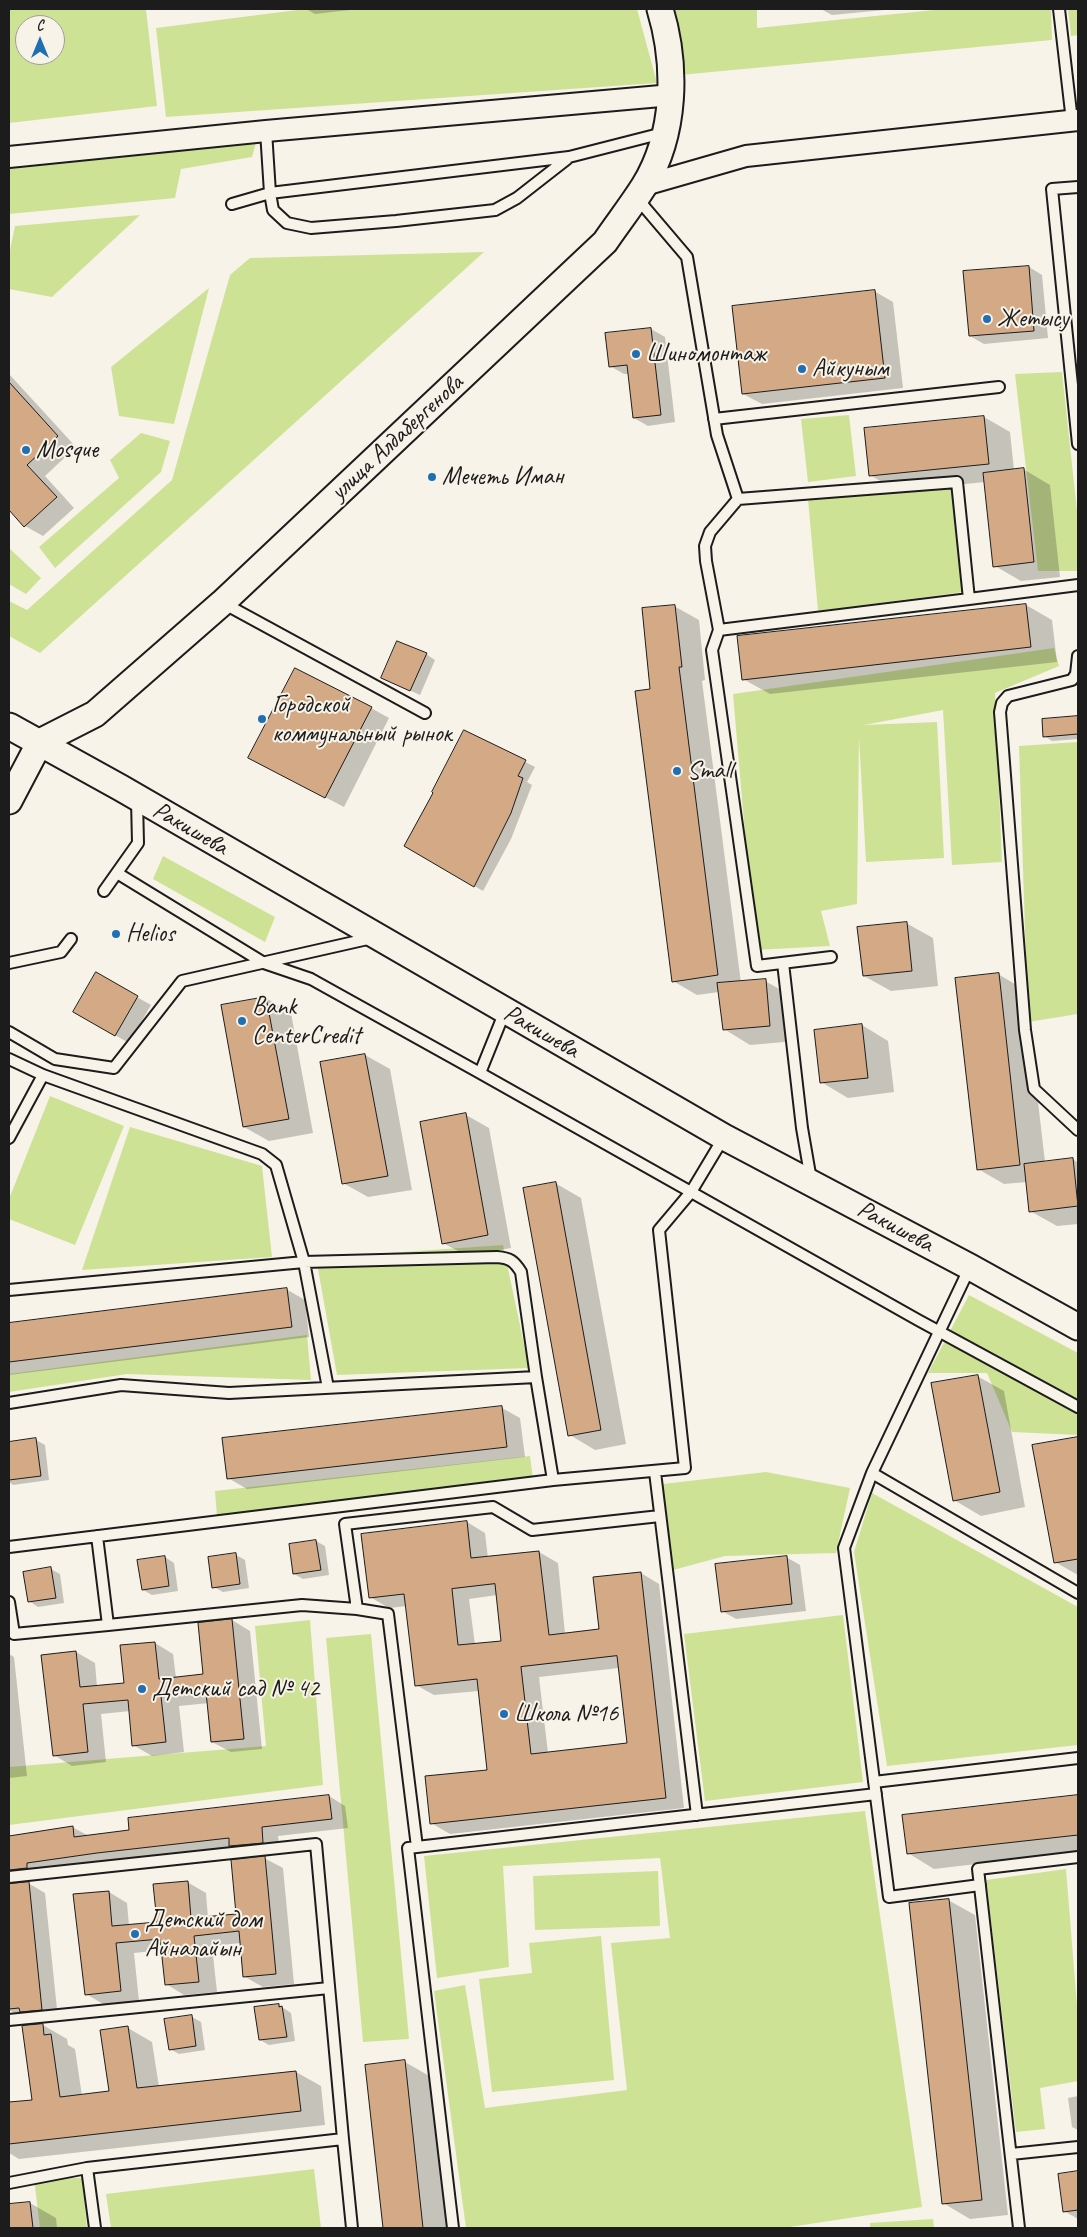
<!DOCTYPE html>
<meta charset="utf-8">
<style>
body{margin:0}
#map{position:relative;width:1087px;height:2237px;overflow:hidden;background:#f7f3e8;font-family:Caveat,sans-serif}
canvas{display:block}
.frame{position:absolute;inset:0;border:10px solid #1c1c1c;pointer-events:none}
.north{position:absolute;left:15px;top:15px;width:50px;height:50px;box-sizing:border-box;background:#f7f3e8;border:1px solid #9f9d96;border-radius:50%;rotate:0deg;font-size:14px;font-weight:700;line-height:20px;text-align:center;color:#1c1c1c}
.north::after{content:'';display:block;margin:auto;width:18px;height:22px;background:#1f6fb2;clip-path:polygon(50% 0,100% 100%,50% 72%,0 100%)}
</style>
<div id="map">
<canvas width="1087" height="2237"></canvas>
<div class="frame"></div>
<div class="north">С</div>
</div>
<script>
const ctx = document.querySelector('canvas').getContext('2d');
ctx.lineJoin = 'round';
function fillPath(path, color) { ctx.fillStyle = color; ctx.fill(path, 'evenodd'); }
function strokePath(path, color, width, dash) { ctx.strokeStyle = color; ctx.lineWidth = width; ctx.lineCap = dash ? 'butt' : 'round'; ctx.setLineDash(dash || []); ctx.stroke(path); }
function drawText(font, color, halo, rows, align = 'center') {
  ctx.font = font + ' Caveat,sans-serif'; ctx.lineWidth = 4; ctx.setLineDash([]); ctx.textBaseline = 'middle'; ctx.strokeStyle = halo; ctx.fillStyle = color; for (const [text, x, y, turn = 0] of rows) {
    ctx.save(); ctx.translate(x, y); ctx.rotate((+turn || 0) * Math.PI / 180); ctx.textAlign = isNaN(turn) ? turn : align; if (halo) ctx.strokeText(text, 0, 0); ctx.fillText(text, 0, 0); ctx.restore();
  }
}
const green = new Path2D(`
 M9 9H146L157 106 9 123ZM25 25H55V55H25Z
 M305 9H637L657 83 166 117 156 28Z
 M672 9H757V28L944 9H1051L1052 40 680 75Z
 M1068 9H1078V35L1071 36Z
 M257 139 252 157 181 169 175 198 9 214V168Z
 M140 215 52 297 9 289V255L15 226Z
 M484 252 40 653 9 636V601L27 610 172 480 230 275 250 258Z
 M209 288 174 424 119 416 111 367Z
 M1062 372 1078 520V571H1038L1015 374Z
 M849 415 856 476 808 482 801 419Z
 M141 433 170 441 161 472 55 568 39 547 119 478 110 460Z
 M954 488 963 592 818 611 808 499Z
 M9 548 41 578 26 594 9 584Z
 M1054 648 1059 666 995 693 1002 862 952 865 943 710 864 725 937 722 944 858 866 862 859 738 857 904 821 911 830 946 755 950 733 694Z
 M1078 742V1014L1028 1022 1019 746Z
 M163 856 275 917 265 942 153 879Z
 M50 1096 124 1126 75 1245 9 1219V1199Z
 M130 1127 262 1166 272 1257 82 1270Z
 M503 1245 529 1368 337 1375 316 1258Z
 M969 1295 1078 1353V1435L1012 1432 987 1373H928Z
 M307 1335 311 1380 127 1374 9 1392V1374Z
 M530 1456 533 1479 217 1516 215 1491Z
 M766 1472 850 1488 836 1553 725 1556 673 1570 663 1484Z
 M872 1493 1078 1607V1745L887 1766 854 1552Z
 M843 1615 863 1782 705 1801 684 1634Z
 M310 1620 323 1785 9 1825V1767L266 1746 255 1626Z
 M371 1634 409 2039 363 2042 326 1638Z
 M865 1811 922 2207 783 2228H466L434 1991 465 1985 485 2108 627 2090 611 1943 670 1938 660 1858 503 1866 509 1967 437 1978 424 1856Z
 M1066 1869 1078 2018V2081L1040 2088 1045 2129 1016 2132 986 1880Z
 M658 1871 660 1926 535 1930 533 1876Z
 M601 1936 614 2080 492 2092 479 1979 532 1973 529 1943Z
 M314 2169 321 2228H111L106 2194Z
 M34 2178H82L87 2228H40Z
 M933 2219 934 2228H870V2223Z`);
const shadow = new Path2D(`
 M306 9H359L315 14Z
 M821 9H895L832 15Z
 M1029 267 1042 275 1048 338 984 344 970 336Z
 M874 291 893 302 903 388 762 404 743 394Z
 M651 329 665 337 675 422 648 426 634 418 629 374H624L610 366Z
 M9 374 76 447 45 476 74 508 43 536 25 526 9 508Z
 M984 417 1010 432 1014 470 1023 469 1050 485 1060 577 1021 581 995 566 985 482 897 491 870 475Z
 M1026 605 1052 620 1057 662 770 694 743 679Z
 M674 606 699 620 705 680 702 681 741 983 765 981 792 996 796 1041 750 1045 724 1029 719 992 697 995 673 981 651 690Z
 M426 654 435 660 420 695 383 678Z
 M371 708 389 718 344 807 250 758Z
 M1078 718V739L1052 741 1044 736 1043 720Z
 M465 731 535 767 527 782 532 785 511 839 483 891 405 845 435 793Z
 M906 923 933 938 938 986 891 991 864 976Z
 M96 974 151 1005 129 1043 74 1012Z
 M998 974 1025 990 1045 1162 1073 1159 1078 1163V1224L1057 1226 1030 1211 1027 1182 1004 1184 978 1169Z
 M266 998 291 1013 313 1133 269 1141 244 1127Z
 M862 1025 888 1041 894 1092 848 1098 821 1082Z
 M365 1055 390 1069 412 1190 368 1197 343 1183Z
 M466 1115 489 1128 511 1248 467 1256 443 1243Z
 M555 1183 581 1198 626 1444 595 1450 570 1435Z
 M286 1289 305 1300 309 1337 9 1375V1324Z
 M977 1376 1004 1391 1025 1507 981 1516 954 1500Z
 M502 1408 520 1418 525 1457 247 1489 228 1478Z
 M1078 1438V1575L1055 1562 1034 1446Z
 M36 1440 45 1445 49 1480 13 1485 9 1482V1443Z
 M467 1522 485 1533 488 1558 539 1552 558 1563 565 1634 600 1630 641 1573 659 1584 684 1808 450 1834 431 1823 488 1771 479 1691 434 1695 416 1685 407 1606 389 1608 370 1597ZM497 1595 502 1642 475 1645 469 1599ZM619 1668 628 1744 548 1753 539 1677Z
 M316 1541 325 1546 329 1575 303 1579 294 1574Z
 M236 1555 245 1560 249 1588 223 1592 214 1587Z
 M165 1557 174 1563 178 1591 152 1595 143 1590Z
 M786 1557 800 1565 806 1611 736 1619 722 1611Z
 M51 1569 60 1574 64 1603 38 1607 29 1601Z
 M232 1620 250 1631 262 1749 231 1752 212 1742 209 1703 179 1706 184 1752 152 1756 133 1745 130 1711 101 1714 106 1762 72 1766 54 1755 76 1652 95 1663 97 1687 125 1684 155 1643 173 1654 176 1678 205 1676Z
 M9 1654 14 1657 27 1776 9 1778Z
 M329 1796 345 1806 348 1828 278 1836 280 1852 22 1880 20 1884 28 1883 45 1893 58 2019 23 2018 9 2010V1837L72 1827 89 1836 131 1832Z
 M1078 1796V1852L934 1869 908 1853 904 1816Z
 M264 1858 283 1868 294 1984 263 1987 245 1977 241 1943 212 1946 217 1992 184 1995 166 1984 163 1950 134 1953 139 2001 105 2005 86 1994 109 1892 127 1903 129 1926 158 1923 187 1882 206 1893 208 1918 237 1915Z
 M948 1900 975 1915 1008 2215 970 2219 943 2203Z
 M279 2005 291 2013 295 2041 269 2045 260 2040Z
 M192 2017 201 2022 205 2050 179 2054 170 2049Z
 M43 2025 67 2039 68 2045 75 2049 82 2096 111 2092 128 2028 152 2042 159 2087 296 2072 321 2086 325 2125 19 2159 9 2153V2104L33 2101Z
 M405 2062 431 2077 448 2228H384L366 2066Z
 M1078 2096V2130L1072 2127 1068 2098Z
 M1078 2173V2219L1064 2211 1060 2175Z
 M30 2203 56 2218 57 2228H9V2205Z`);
const building = new Path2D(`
 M1029 266 1034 331 969 336 963 271Z
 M875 290 885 378 742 394 732 306Z
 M651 328 661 415 633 418 627 365 609 367 605 333Z
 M9 382 58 436 27 465 57 497 24 527 9 510Z
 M984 416 989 464 869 476 864 428Z
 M1024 468 1034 562 993 567 983 473Z
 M1026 604 1031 647 742 680 737 636Z
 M675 605 682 667H679L718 975 672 982 635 691 650 689 642 608Z
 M397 641 427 653 410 691 381 678Z
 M295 668 372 707 325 798 248 758Z
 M1078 716V734L1043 737 1042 719Z
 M464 730 526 760 518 776 523 778 511 813 474 887 404 846 433 793 432 792Z
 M907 922 912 971 863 976 857 927Z
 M96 972 138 996 115 1036 73 1012Z
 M999 973 1020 1165 977 1170 955 978Z
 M766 979 770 1026 723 1030 717 983Z
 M266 997 289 1119 243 1127 221 1005Z
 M862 1024 868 1078 820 1083 814 1030Z
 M365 1054 388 1176 342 1184 320 1062Z
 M466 1113 488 1235 442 1244 420 1122Z
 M1073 1158 1078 1206 1029 1212 1024 1164Z
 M556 1182 601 1430 568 1436 523 1188Z
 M287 1288 292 1327 9 1362V1323Z
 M978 1375 1000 1492 953 1501 931 1383Z
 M502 1406 507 1447 227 1479 222 1438Z
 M1078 1437V1559L1054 1563 1032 1445Z
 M36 1438 41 1476 9 1480V1442Z
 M467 1521 471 1558 539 1551 549 1635 599 1629 593 1577 641 1572 666 1798 430 1824 425 1776 487 1770 477 1679 415 1686 404 1594 369 1598 361 1534ZM495 1584 501 1641 458 1645 452 1589ZM617 1656 627 1743 531 1754 521 1667Z
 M316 1540 321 1570 293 1574 289 1544Z
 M236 1553 240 1584 212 1588 208 1557Z
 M165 1556 169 1586 142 1590 137 1560Z
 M787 1556 792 1604 721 1612 715 1564Z
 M51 1567 56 1598 28 1602 23 1572Z
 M232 1619 244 1739 211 1742 206 1692 161 1696 166 1742 132 1746 128 1700 83 1704 88 1752 53 1756 41 1655 76 1651 80 1687 124 1683 120 1645 155 1642 159 1679 203 1674 198 1623Z
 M329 1795 332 1819 262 1827 263 1843 229 1846V1838L97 1853 27 1863V1868L9 1870V1836L73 1826 74 1837 129 1830 128 1818Z
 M1078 1795V1835L907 1854 902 1815Z
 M265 1856 276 1974 243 1977 239 1931 194 1936 199 1982 165 1985 160 1939 116 1943 121 1991 85 1995 73 1894 109 1891 112 1926 157 1922 153 1884 188 1881 191 1918 236 1914 231 1860Z
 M29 1882 42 2010 20 2012 19 2008 9 2009V1884Z
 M949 1899 982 2200 942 2204 909 1903Z
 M279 2004V2007L282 2006 287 2037 259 2040 254 2007Z
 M192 2015 196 2046 169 2050 164 2019Z
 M43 2024 44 2035 51 2034 60 2097 109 2091 100 2030 128 2026 137 2088 296 2071 301 2111 9 2144V2102L32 2100 22 2026Z
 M405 2060 423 2228H383L365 2065Z
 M1078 2171V2210L1063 2212 1058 2174Z
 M30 2202 33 2228H9V2204Z`);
const service = new Path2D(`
 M1059 9 1072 121
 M266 131 270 193 273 210 287 223 311 228 396 221 495 210 517 198 567 159
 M1078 187 1052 189 1078 444
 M636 197 687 257 717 435 738 499
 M232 204 270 193 569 157 663 133
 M714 419 999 387
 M969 599 1078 585
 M223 603 425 713
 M719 630 969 599 957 482 738 499 710 532 705 546 706 561 719 630 712 650 757 966 831 957
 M1078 656 1076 674 1072 680 1008 696 1002 703 1000 712 1025 1030 1034 1089 1078 1130
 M117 873 264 963 311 979 480 1073 505 1011
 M104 891 138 843 137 800
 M9 963 61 952 71 939
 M783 963 802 1128 811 1180
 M9 1032 55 1059 114 1068 182 981 372 938
 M9 1059 43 1075 262 1154 276 1165 304 1262 497 1257C510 1258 514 1261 521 1272L536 1377
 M480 1073 918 1320 1078 1407
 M9 1138 43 1075
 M970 1267 872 1473 1078 1593
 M9 1290 304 1262 328 1388
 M9 1403 121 1385 229 1393 536 1377 553 1480
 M655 1472 697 1815
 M872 1473 844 1548 889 1897 980 1885
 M97 1536 108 1625 302 1605 357 1609 388 1614 417 1847
 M9 1547 553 1480 685 1468 659 1230 691 1192 724 1137
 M9 1602 14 1634 108 1625
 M357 1609 345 1524 493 1507 532 1530 660 1516
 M874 1782 1078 1758
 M9 1877 316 1844 343 2139
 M9 2020 329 1988
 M1011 2154 1078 2147
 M9 2183 87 2168
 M95 2228 87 2168 343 2139 352 2228
 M453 2228 408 1848 876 1794
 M1019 2228 978 1869 1078 1857`);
const minor = new Path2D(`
 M9 157 266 131 672 95
 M645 185 746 156 1078 120`);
const tertiary = new Path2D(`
 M9 726 121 788 724 1137 970 1267 1078 1327
 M9 801 40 742 95 714 222 603 605 242C618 223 632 205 644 186 676 134 677 65 660 9`);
const markers = [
 [987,319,5,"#1f6fb2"],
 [636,354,5,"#1f6fb2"],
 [802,369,5,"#1f6fb2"],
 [26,450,5,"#1f6fb2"],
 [432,477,5,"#1f6fb2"],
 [262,719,5,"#1f6fb2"],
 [677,771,5,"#1f6fb2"],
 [116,934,5,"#1f6fb2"],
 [242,1021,5,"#1f6fb2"],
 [142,1689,5,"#1f6fb2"],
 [504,1714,5,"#1f6fb2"],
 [135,1934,5,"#1f6fb2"]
];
const poiNames = [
 ["Жетысу",997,319],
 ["Шиномонтаж",646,354],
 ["Айкуным",812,369],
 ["Mosque",36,450],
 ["Мечеть Иман",442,477],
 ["Городской",272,705],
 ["коммунальный рынок",272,734],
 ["Small",687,771],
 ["Helios",126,934],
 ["Bank",252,1007],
 ["CenterCredit",252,1036],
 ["Детский сад № 42",152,1689],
 ["Школа №16",514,1714],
 ["Детский дом",145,1920],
 ["Айналайын",145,1949]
];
const streetNames = [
 ["улица Алдабергенова",397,438,-43],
 ["Ракишева",190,829,30],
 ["Ракишева",541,1032,30],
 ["Ракишева",895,1227,28]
];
fillPath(green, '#cee296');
fillPath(shadow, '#0003');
fillPath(building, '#d4a985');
strokePath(building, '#1c1c1c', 1);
strokePath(service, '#1c1c1c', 14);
strokePath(minor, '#1c1c1c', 24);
strokePath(tertiary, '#1c1c1c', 29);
strokePath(service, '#f7f3e8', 10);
strokePath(minor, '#f7f3e8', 20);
strokePath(tertiary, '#f7f3e8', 25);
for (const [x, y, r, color] of markers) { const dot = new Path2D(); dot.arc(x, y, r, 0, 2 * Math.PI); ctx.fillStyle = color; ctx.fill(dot); strokePath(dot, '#f7f3e8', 2); }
drawText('25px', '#1c1c1c', '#f7f3e8', poiNames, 'left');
drawText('25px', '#1c1c1c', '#f7f3e8', streetNames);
</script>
